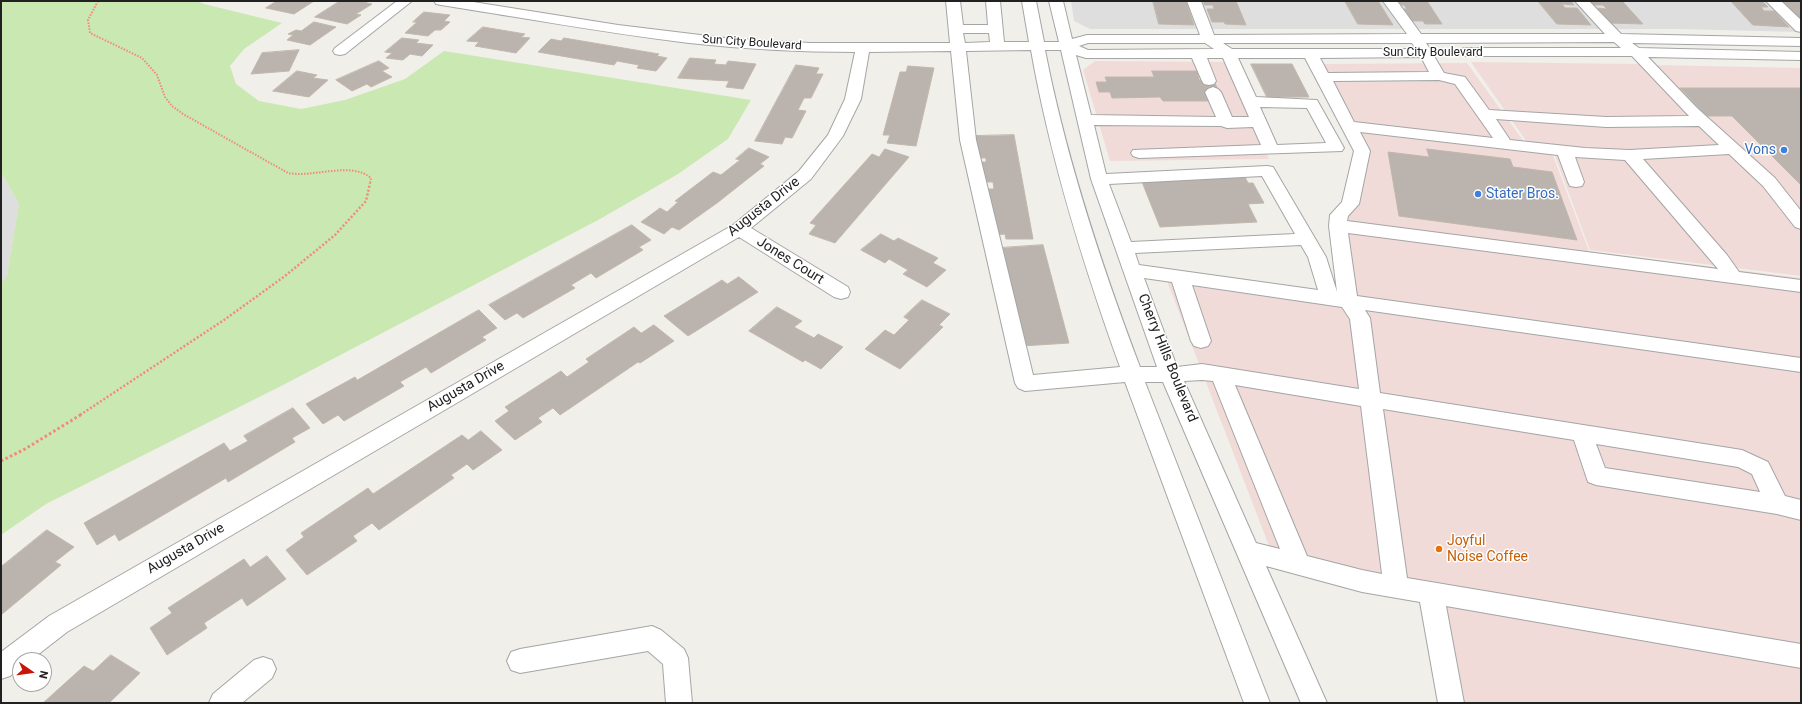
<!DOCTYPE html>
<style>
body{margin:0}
#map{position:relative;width:1802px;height:704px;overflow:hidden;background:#f1efe9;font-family:Roboto,sans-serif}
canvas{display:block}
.frame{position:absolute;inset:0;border:2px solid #212121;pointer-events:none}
.north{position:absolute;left:12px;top:652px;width:40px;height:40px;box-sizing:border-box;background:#fff;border:1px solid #a6a6a6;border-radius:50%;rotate:103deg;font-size:11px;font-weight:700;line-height:16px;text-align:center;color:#212121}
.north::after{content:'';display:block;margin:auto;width:14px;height:18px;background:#c8140b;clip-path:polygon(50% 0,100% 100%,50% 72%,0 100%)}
</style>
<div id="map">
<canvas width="1802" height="704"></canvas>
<div class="frame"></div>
<div class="north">N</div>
</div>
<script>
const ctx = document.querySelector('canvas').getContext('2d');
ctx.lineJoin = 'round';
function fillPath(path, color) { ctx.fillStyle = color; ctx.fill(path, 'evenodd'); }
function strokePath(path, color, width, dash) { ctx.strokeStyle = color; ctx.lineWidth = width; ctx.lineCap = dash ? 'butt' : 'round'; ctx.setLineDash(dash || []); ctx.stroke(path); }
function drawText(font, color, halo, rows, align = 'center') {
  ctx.font = font + ' Roboto,sans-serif'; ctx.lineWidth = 3; ctx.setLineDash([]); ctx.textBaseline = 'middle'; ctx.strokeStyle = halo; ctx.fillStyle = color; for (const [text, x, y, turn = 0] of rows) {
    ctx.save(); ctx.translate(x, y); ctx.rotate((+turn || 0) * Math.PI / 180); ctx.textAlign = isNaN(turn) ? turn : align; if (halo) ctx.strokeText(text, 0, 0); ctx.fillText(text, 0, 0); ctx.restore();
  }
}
const residential = new Path2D(`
 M1071 1H1801V32L1678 29H1090L1074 21Z
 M1 172 19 204 7 276 1 282Z`);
const commercial = new Path2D(`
 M1095 61 1227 62 1269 159 1110 161 1083 70Z
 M1471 62 1641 64 1763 183 1801 232V276L1590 250 1552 148 1529 145Z
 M1467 63 1530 150 1552 153 1589 251 1801 278V703H1461L1437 585 1271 551 1167 281 1358 307 1346 218 1357 207 1368 151 1322 64Z
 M1653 65 1801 68V216L1673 87Z`);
const grass = new Path2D(`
 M1 1H197L204 4 282 23 244 49 230 66 236 84 259 101 301 109 345 100 405 79 444 51 751 100 728 139 678 174 600 219 285 384 46 504 1 535V282L7 276 19 204 1 172Z`);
const building = new Path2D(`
 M277 1H314L294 14 266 8Z
 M340 1H359L372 4 356 14 361 15 347 24 315 17Z
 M1153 1H1186L1194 25 1159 24Z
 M1203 1H1236L1246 25 1225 24 1224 22H1212L1207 9H1214L1213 5H1205Z
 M1345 1H1378L1393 25 1358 24Z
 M1394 1H1427L1442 24H1425L1423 21H1410L1402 9H1407L1404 5H1396Z
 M1538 1H1571L1574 5 1562 4 1565 8H1577L1591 25 1557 24Z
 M1588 1H1622L1643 24 1608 23 1595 8 1607 9 1603 5H1591Z
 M1731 1H1762L1768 7H1761L1764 11H1774L1789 27 1753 25Z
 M1781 1H1801V21Z
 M424 12 450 15 444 21 450 22 441 30H435L428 36 405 33 417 22H413Z
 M314 22 336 27 310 45 287 40 293 35 288 34 296 30 301 31Z
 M483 27 525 34 521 37 530 38 516 53 475 46 479 42 467 41Z
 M402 38 419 40 416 43 433 45 422 56 410 54 403 60 386 58 392 53 385 52Z
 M564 38 659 54 657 56 667 58 656 71 637 68 639 65 617 61 614 65 538 52 551 39 561 41Z
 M299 50 289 71 251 74 262 53Z
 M690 58 716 60 714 64 726 65 728 61 756 64 743 89 726 87 729 81 678 78Z
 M379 61 389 68 382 71 392 77 371 87 367 84 352 91 336 80Z
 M1251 64H1292L1309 97H1267Z
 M796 65 819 68 816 74H823L811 98H804L798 110 806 111 792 138 785 137 782 144 755 141Z
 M908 66 934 68 916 146 887 143 890 135H883L900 72H906Z
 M297 71 317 75 313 78 328 80 309 97 273 91Z
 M1152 71H1197L1199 80 1214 81 1219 92H1204L1208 101H1163L1160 97 1112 98 1110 92H1099L1096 82H1107L1105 77H1154Z
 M1680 88H1801V185L1732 116H1707Z
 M1014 135 1033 239H1006L1005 234 995 235 987 189H994L993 182H983L980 162H986V158H977L974 136Z
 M749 148 769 157 760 164 764 166 717 203 679 230 672 227 664 234 641 222 660 208 667 212 678 202 675 201 713 172 721 175 740 160 736 159Z
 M885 149 909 157 835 243 809 234 816 225 810 223 872 154 879 157Z
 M1427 149 1510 159 1513 167 1552 172 1577 240 1399 216 1388 152 1429 157Z
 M1245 177 1248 183H1253L1264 203 1248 204 1257 222 1160 227 1142 182Z
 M632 225 651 240 639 247 643 250 596 278 591 273 571 285 575 288 523 318 517 313 505 320 489 305Z
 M881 234 894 241 898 238 938 258 933 263 946 270 927 287 903 274 908 270 889 259 885 263 861 250Z
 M1043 245 1069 343 1022 346 1000 248Z
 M739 277 758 292 688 336 664 316 722 280 727 284Z
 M922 300 950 314 939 325 943 327 900 369 865 349 885 330 894 335 909 320 904 317Z
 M777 307 802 321 794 327 814 338 818 334 843 347 821 369 805 360 803 362 749 331Z
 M479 310 497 328 482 337 486 340 431 373 426 367 400 382 404 386 344 421 338 415 323 424 306 404 355 377 357 380Z
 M654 325 674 341 640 363 638 362 560 415 553 408 538 418 542 422 515 440 495 421 509 411 505 407 561 371 567 377 589 362 586 359 634 327 641 333Z
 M293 408 310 428 292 438 295 442 228 482 226 478 119 541 115 534 97 545 84 523 224 443 230 451 248 441 244 436Z
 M481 431 502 450 473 470 467 464 451 475 454 478 379 530 372 523 353 536 357 541 307 575 286 550 304 537 301 533 368 488 373 494 462 435 468 440Z
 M47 530 74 547 55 562 61 565 1 615V567Z
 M267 556 286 579 247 606 242 598 204 623 207 628 167 655 150 628 172 613 168 608 244 559 250 567Z
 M111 655 140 673 109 703H43L84 666 93 671Z`);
const pathFar2 = new Path2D(`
 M98 1 88 20 90 33 142 58 157 75 165 97 172 106 183 114 288 173C313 178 351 161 371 178L370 184`);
const pathFar1 = new Path2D(`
 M80 415 224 320 285 276 335 235 366 201 370 183`);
const path = new Path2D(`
 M1 461 25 449 82 414`);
const minor = new Path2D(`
 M397 1H412L345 54 340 55 335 54 333 51 335 48Z
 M434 1H467L618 25 725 38 810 43H950L946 1H960L963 25H988L986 1H1000L1004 42H1029L1022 1H1036L1044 42H1059L1049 1H1063L1072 39 1087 35H1200L1187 1H1201L1214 35 1407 34 1383 1H1397L1421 34H1605L1575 1H1589L1621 34 1801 38V46L1632 43 1639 48 1801 52V60L1648 57 1697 108 1775 178 1801 211V229L1795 227 1763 186 1729 154 1643 159 1727 255 1739 272 1801 280V292L1348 233 1357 296 1801 358V372L1365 310 1370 318 1380 393 1742 450 1768 462 1785 496 1801 500V520L1777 514 1596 485 1588 482 1574 440 1383 409 1407 578 1801 644V668L1446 606 1464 703H1438L1420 602 1362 592 1266 566 1327 703H1301L1163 382H1145L1270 703H1244L1125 382 1025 391 1018 388 1015 383 960 140 951 51 869 52 861 99 843 136 811 179 751 228 848 287 850 292 848 297 841 299 834 297 739 237 67 632 31 660H20V668L10 676 1 679V652L49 616 733 225 799 171 828 135 845 99 855 52C799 52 744 49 689 43 606 33 524 18 441 5L436 4ZM963 33H989L990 42 965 43ZM1614 42 1621 48H1465L1460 49 1458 52 1460 55 1465 56H1632L1689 116 1606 117 1489 110 1465 77 1444 73 1434 56 1436 53 1434 50 1430 49 1426 43ZM1088 43H1205L1214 49 1088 50 1079 46ZM1223 43H1412L1416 49H1232ZM1031 50C1050 158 1083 264 1120 367L1033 375 976 140 966 51ZM1045 50H1061L1091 179 1157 367H1140C1101 264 1066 158 1045 50ZM1076 55 1086 58H1192L1202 81 1204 84 1209 85 1214 84 1216 81 1207 58H1223L1249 117H1232L1221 92 1218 89 1213 87 1208 89 1205 92 1216 117 1091 115ZM1421 57 1429 72 1328 73 1320 58ZM1238 58H1305L1354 151 1342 202 1330 215 1329 226 1337 292 1326 257 1273 167 1267 166 1106 174 1094 125 1221 126 1227 128 1253 127 1261 145 1133 150 1131 153 1133 156 1139 158 1342 151 1344 148 1317 100 1256 97ZM1439 80 1455 84 1493 138 1354 122 1333 81ZM1260 107 1307 108 1326 143 1277 145ZM1496 119 1606 127 1699 126 1719 145 1630 150 1585 148 1510 140ZM1360 132 1558 155 1568 182 1570 186 1576 187 1582 186 1584 182 1575 157 1625 160 1718 269 1347 221 1348 216 1359 204 1370 151ZM1262 176 1295 234 1131 242 1109 184ZM1301 245 1308 257 1318 290 1139 265 1135 253ZM1144 278 1172 282 1191 341 1194 346 1201 348 1208 346 1211 341 1192 285 1342 307 1350 319 1359 389 1202 364 1177 367ZM1202 380 1213 381 1280 549 1256 543 1184 381ZM1235 385 1361 406 1382 574 1362 570 1307 556ZM1596 444 1738 467 1752 474 1760 492 1605 468Z
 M1766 1H1781L1801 20V32L1796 31Z
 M652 626 661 630 684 649 688 658 692 703H666L663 664 648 651 520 673 511 670 507 661 511 652 520 649Z
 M263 657 272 660 276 669 272 678 242 703H209L213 694 254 660Z`);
const markers = [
 [1784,150,4,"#3f7fe0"],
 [1478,194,4,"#3f7fe0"],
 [1439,549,4,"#e8710a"]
];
const farStreetnames = [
 ["Sun City Boulevard",752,43,4],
 ["Sun City Boulevard",1433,53]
];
const shopNames = [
 ["Vons",1776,150],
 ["Stater Bros.",1486,194,"left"]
];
const streetNames = [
 ["Augusta Drive",764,207,-38],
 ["Jones Court",790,261,32],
 ["Cherry Hills Boulevard",1167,358,68],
 ["Augusta Drive",466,387,-30],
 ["Augusta Drive",186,549,-30]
];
const foodNames = [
 ["Joyful",1447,541],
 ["Noise Coffee",1447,557]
];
fillPath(residential, '#dfdede');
fillPath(commercial, '#f0dbd9');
fillPath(grass, '#cae8b2');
fillPath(building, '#bbb4ae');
strokePath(building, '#c2b7ab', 1);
strokePath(minor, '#a5a5a5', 2);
strokePath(pathFar2, '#f38a78', 2, [1.5, 1.5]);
strokePath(pathFar1, '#f38a78', 2.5, [2, 2]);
strokePath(path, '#f38a78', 3, [2.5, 2.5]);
fillPath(minor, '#fff');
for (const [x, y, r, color] of markers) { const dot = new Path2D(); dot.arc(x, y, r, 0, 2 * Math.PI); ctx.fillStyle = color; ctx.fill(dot); strokePath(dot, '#fff', 1.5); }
drawText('12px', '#212121', '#fff', farStreetnames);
drawText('14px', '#366cbe', '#fff', shopNames, 'right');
drawText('14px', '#212121', '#fff', streetNames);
drawText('14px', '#c56008', '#fff', foodNames, 'left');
</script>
